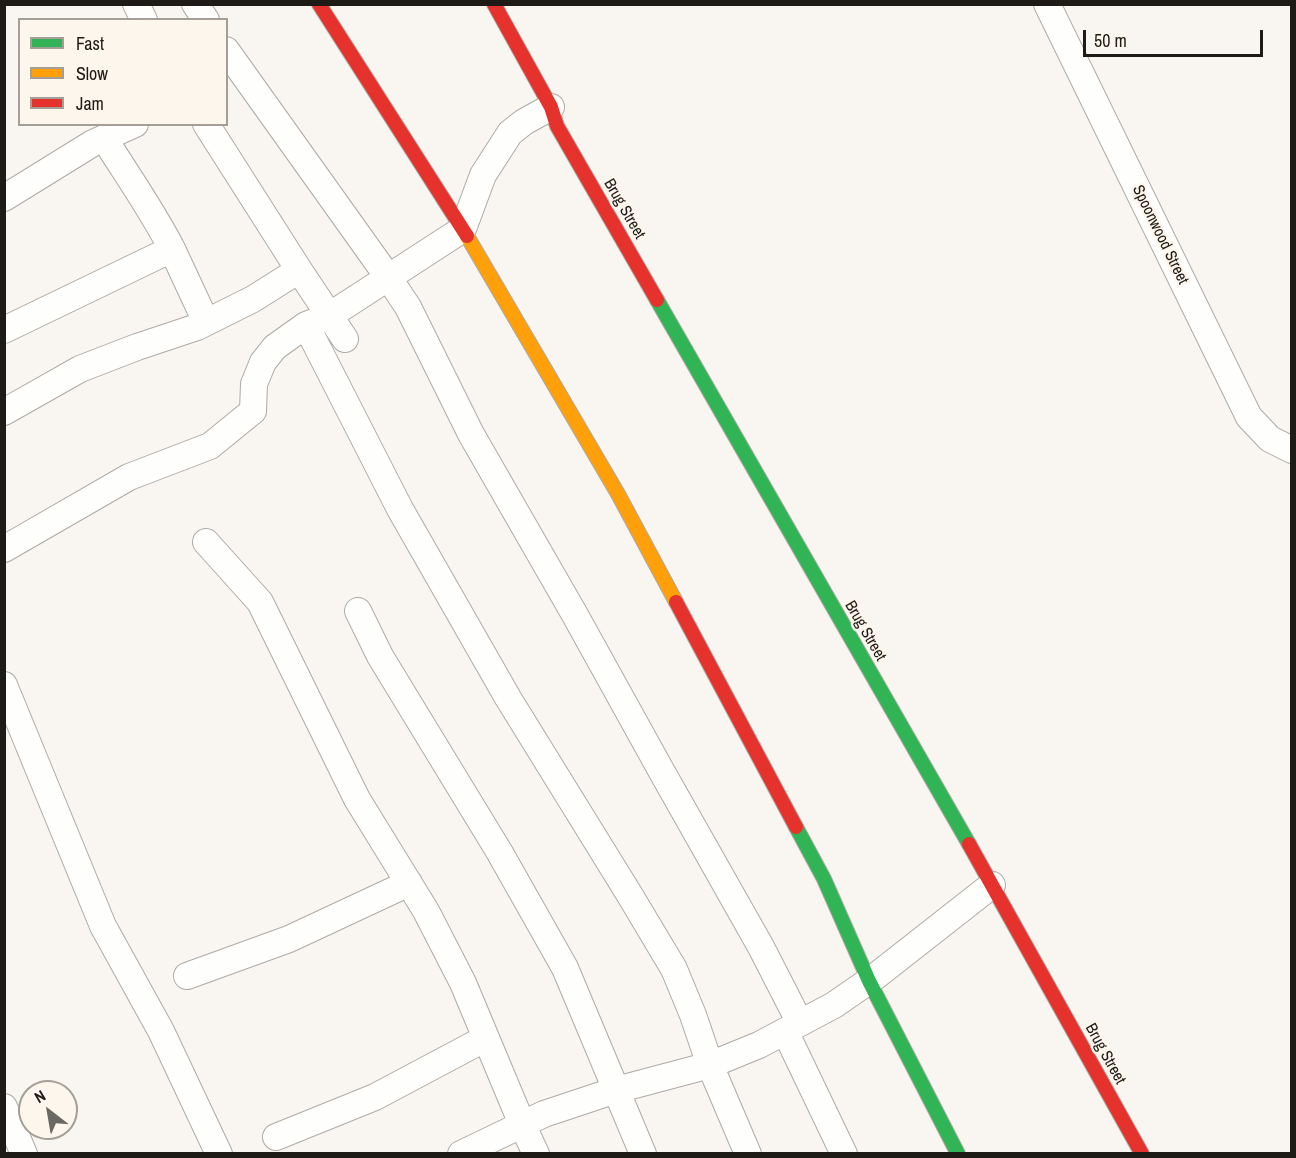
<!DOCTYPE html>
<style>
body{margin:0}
#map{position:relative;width:1296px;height:1158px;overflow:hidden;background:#f9f5f0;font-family:"Archivo Narrow",sans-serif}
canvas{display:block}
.frame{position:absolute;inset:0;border:6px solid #1e1a15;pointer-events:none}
.legend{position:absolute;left:18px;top:18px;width:210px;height:108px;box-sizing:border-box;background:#fdf6ec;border:2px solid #a49e96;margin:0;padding:8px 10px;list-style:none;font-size:18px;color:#1e1a15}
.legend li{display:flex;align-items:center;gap:12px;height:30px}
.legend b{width:30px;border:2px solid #a49e96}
.north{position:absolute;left:18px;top:1080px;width:60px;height:60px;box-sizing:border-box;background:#fdf6ec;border:2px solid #a49e96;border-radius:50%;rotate:329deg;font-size:16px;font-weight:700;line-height:24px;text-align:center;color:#1e1a15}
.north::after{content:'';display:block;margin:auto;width:21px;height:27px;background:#6b6762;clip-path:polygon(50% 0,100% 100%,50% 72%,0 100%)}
.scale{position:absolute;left:1083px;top:30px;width:180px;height:27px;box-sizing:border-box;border:3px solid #1e1a15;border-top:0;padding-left:8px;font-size:18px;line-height:21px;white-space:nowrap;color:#1e1a15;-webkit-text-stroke:4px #fdf6ec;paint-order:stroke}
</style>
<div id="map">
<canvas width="1296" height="1158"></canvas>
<div class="frame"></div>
<ul class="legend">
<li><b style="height:8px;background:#30b455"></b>Fast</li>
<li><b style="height:8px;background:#ff9f0a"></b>Slow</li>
<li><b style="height:8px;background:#e5322d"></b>Jam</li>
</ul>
<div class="north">N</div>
<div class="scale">50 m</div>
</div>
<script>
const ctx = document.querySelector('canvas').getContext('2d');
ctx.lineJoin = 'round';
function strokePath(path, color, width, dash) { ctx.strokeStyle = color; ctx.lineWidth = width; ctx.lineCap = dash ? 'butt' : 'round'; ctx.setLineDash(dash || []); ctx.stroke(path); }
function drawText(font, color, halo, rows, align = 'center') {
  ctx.font = font + ' "Archivo Narrow",sans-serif'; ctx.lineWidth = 5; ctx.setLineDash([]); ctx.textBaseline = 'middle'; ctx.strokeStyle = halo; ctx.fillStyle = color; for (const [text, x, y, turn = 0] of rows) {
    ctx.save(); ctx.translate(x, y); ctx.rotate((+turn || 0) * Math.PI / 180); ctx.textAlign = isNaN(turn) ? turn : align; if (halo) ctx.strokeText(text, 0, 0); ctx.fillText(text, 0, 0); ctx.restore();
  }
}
const street = new Path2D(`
 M136 4 144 20
 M195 4 206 20
 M1047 4 1249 417 1270 439 1292 450
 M226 50 388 277 408 307 471 434 575 615 662 772 761 947 800 1023
 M206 124 299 270 345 339
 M104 138C127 175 152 210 172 249
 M4 198 93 143 135 124
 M306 325 400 509 508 698 631 897 674 969 693 1015 710 1065 748 1154
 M4 330 172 249 206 322
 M4 412 80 369 137 347 197 327 253 299 299 270
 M206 542 260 602 357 799 426 911 463 983 522 1124 536 1154
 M4 549 129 477 210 446 253 411 254 384 263 362 275 347 306 325 329 316 463 229 483 175 510 133 524 122 551 107
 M358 611 380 656 500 853 565 968 643 1154
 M4 685 103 926 161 1031 219 1154
 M187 976 289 939 409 883
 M785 1031 844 1154
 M4 1107 24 1154
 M276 1137 375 1097 486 1038
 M461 1154 544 1114 616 1090 710 1065 759 1045 834 1005 876 976 992 885`);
const fast = new Path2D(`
 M657 300 969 844
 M796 827 824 879 869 981 958 1154`);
const slow = new Path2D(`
 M467 236 618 494 676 602`);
const jam = new Path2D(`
 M319 4 467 236
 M494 4 551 107 557 126 657 300
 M676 602 796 827
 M969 844 1142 1154`);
const streetNames = [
 ["Brug Street",624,209,60],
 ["Spoonwood Street",1160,235,64],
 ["Brug Street",865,631,60],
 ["Brug Street",1105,1054,61]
];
strokePath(street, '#aeaaa5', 28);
strokePath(fast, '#aeaaa5', 16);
strokePath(slow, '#aeaaa5', 16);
strokePath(jam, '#aeaaa5', 16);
strokePath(street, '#fefefd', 26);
strokePath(fast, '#30b455', 14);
strokePath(slow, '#ff9f0a', 14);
strokePath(jam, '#e5322d', 14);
drawText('16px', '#1e1a15', '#fdf6ec', streetNames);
</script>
